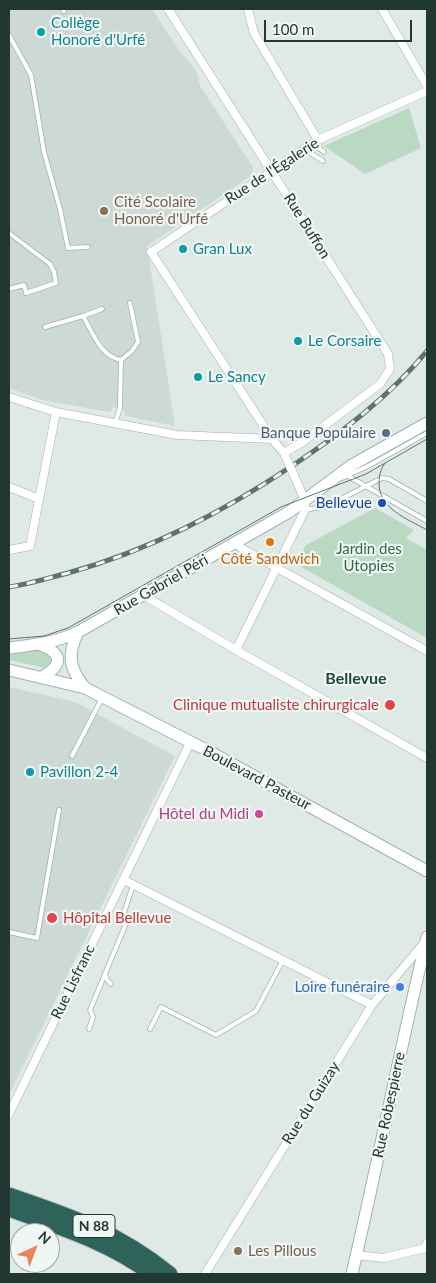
<!DOCTYPE html>
<meta charset="utf-8">
<style>
body{margin:0}
#map{position:relative;width:436px;height:1283px;overflow:hidden;background:#dfe9e5;font-family:Lato,sans-serif}
canvas{display:block}
.frame{position:absolute;inset:0;border:10px solid #213832;pointer-events:none}
.north{position:absolute;left:10px;top:1223px;width:50px;height:50px;box-sizing:border-box;background:#eff6f3;border:1px solid #9daaa6;border-radius:50%;rotate:43deg;font-size:14px;font-weight:700;line-height:20px;text-align:center;color:#213832}
.north::after{content:'';display:block;margin:auto;width:18px;height:22px;background:#e8855d;clip-path:polygon(50% 0,100% 100%,50% 72%,0 100%)}
.scale{position:absolute;left:264px;top:20px;width:148px;height:22px;box-sizing:border-box;border:2px solid #213832;border-top:0;padding-left:6px;font-size:15px;line-height:18px;white-space:nowrap;color:#213832;-webkit-text-stroke:4px #eff6f3;paint-order:stroke}
</style>
<div id="map">
<canvas width="436" height="1283"></canvas>
<div class="frame"></div>
<div class="north">N</div>
<div class="scale">100 m</div>
</div>
<script>
const ctx = document.querySelector('canvas').getContext('2d');
ctx.lineJoin = 'round';
function fillPath(path, color) { ctx.fillStyle = color; ctx.fill(path, 'evenodd'); }
function strokePath(path, color, width, dash) { ctx.strokeStyle = color; ctx.lineWidth = width; ctx.lineCap = dash ? 'butt' : 'round'; ctx.setLineDash(dash || []); ctx.stroke(path); }
function drawText(font, color, halo, rows, align = 'center') {
  ctx.font = font + ' Lato,sans-serif'; ctx.lineWidth = 4.5; ctx.setLineDash([]); ctx.textBaseline = 'middle'; ctx.strokeStyle = halo; ctx.fillStyle = color; for (const [text, x, y, turn = 0] of rows) {
    ctx.save(); ctx.translate(x, y); ctx.rotate((+turn || 0) * Math.PI / 180); ctx.textAlign = isNaN(turn) ? turn : align; if (halo) ctx.strokeText(text, 0, 0); ctx.fillText(text, 0, 0); ctx.restore();
  }
}
const built = new Path2D(`
 M9 9H152L180 52 190 62 197 73 200 86 253 167 252 175 147 246 175 426 126 416 123 409 120 408 114 407 109 412 42 400 9 388Z
 M9 687 75 702 175 756 9 1095Z`);
const green = new Path2D(`
 M409 108 421 148 365 174 324 146Z
 M375 508 414 530 406 538 427 550V638L296 564 306 545Z
 M44 650C51 656 54 662 45 668L9 660V654Z`);
const lane = new Path2D(`
 M63 9 64 11
 M9 35 31 75 44 152 60 209 68 248 88 247
 M318 140 320 149 324 152
 M304 149 323 161
 M9 233 50 264 54 272 56 283 26 293 24 285 9 289
 M83 316 102 309
 M45 327 83 316C93 333 100 356 121 360
 M115 423 120 408 121 360 132 351 138 342 130 303
 M348 476 427 521
 M342 478 370 465 427 433
 M304 510 327 506 382 478 389 479 427 501
 M72 756 102 698
 M9 932 37 938 59 810
 M105 973 107 980 111 984
 M89 1029 93 1017 90 1010 125 926 122 919 133 885
 M150 1029 161 1007 216 1035 256 1011 283 960`);
const street = new Path2D(`
 M168 9 388 354 390 369 380 384 304 441 284 453 288 462
 M248 9 254 33 318 140
 M382 9 427 86
 M9 397 56 412 177 435 272 439
 M284 453 272 439 151 252 318 140 427 91
 M9 487 39 499
 M236 542 241 548 427 651
 M9 550 30 546 56 412
 M143 595 236 650 427 758
 M236 650 305 510V501L297 482
 M124 880 372 1005
 M9 1114 190 743
 M356 1255 384 1258 425 1248 427 1243
 M205 1274 372 1005 424 943`);
const secondary = new Path2D(`
 M78 632C67 655 69 668 85 688
 M41 645C63 654 63 665 42 677
 M9 648C33 645 55 643 78 632L289 512 352 465 427 423
 M9 670 85 688 212 753 427 871
 M352 1274C378 1162 400 1049 427 937`);
const highway = new Path2D(`
 M9 1195C71 1216 118 1232 170 1274
 M9 1209C58 1227 109 1242 151 1274`);
const tram = new Path2D(`
 M385 463C381 469 379 475 379 482 378 509 408 519 427 530
 M9 639 44 636 68 628 281 507 366 474 427 439`);
const rail = new Path2D(`
 M9 587C29 584 48 578 68 573 150 550 221 513 292 466 341 433 389 397 427 351`);
const streetBridge = new Path2D(`
 M288 462 297 482`);
const markers = [
 [41,32,5,"#0f9aa8"],
 [104,211,5,"#8d6e63"],
 [183,249,5,"#0f9aa8"],
 [298,341,5,"#0f9aa8"],
 [198,377,5,"#0f9aa8"],
 [386,433,5,"#5c6f8a"],
 [382,503,5,"#1a4fb4"],
 [270,542,5,"#e8710a"],
 [390,705,6,"#e0444e"],
 [30,772,5,"#0f9aa8"],
 [259,814,5,"#d1479c"],
 [52,918,6,"#e0444e"],
 [400,987,5,"#3f7fe0"],
 [238,1251,5,"#8d6e63"]
];
const shields = [
 [94,1226,42]
];
const shieldNames = [
 ["N 88",94,1226]
];
const cultureNames = [
 ["Collège",51,23],
 ["Honoré d'Urfé",51,40],
 ["Gran Lux",193,249],
 ["Le Corsaire",308,341],
 ["Le Sancy",208,377],
 ["Pavillon 2-4",40,772]
];
const streetNames = [
 ["Rue de l'Égalerie",272,171,-33],
 ["Rue Buffon",307,226,58],
 ["Rue Gabriel Péri",161,585,-30],
 ["Boulevard Pasteur",257,778,28],
 ["Rue Lisfranc",73,982,-64],
 ["Rue du Guizay",311,1103,-58],
 ["Rue Robespierre",389,1105,-78]
];
const educationNames = [
 ["Cité Scolaire",114,202],
 ["Honoré d'Urfé",114,219],
 ["Les Pillous",248,1251]
];
const serviceNames = [
 ["Banque Populaire",376,433]
];
const transitNames = [
 ["Bellevue",372,503]
];
const parkNames = [
 ["Jardin des",369,549],
 ["Utopies",369,566]
];
const foodNames = [
 ["Côté Sandwich",270,559]
];
const healthNames = [
 ["Clinique mutualiste chirurgicale",379,705],
 ["Hôpital Bellevue",63,918,"left"]
];
const hotelNames = [
 ["Hôtel du Midi",249,814]
];
const shopNames = [
 ["Loire funéraire",390,987]
];
const neighbourhoodNames = [
 ["Bellevue",356,679]
];
fillPath(built, '#cdd9d4');
fillPath(green, '#b9d9c3');
strokePath(lane, '#a2b0ac', 5.5);
strokePath(street, '#a2b0ac', 9);
strokePath(secondary, '#9fb4ad', 13);
strokePath(highway, '#bcc3c2', 17);
strokePath(lane, '#fff', 4);
strokePath(street, '#fff', 8);
strokePath(secondary, '#fff', 11);
strokePath(highway, '#2f6259', 15);
strokePath(tram, '#5b746e', 1);
strokePath(rail, '#5b746e', 5);
strokePath(rail, '#eff6f3', 3, [9]);
strokePath(streetBridge, '#a2b0ac', 9, []);
strokePath(streetBridge, '#fff', 8);
for (const [x, y, r, color] of markers) { const dot = new Path2D(); dot.arc(x, y, r, 0, 2 * Math.PI); ctx.fillStyle = color; ctx.fill(dot); strokePath(dot, '#eff6f3', 2); }
for (const [x, y, w] of shields) { const box = new Path2D(); box.roundRect(x - w / 2, y - 11.5, w, 23, 4); ctx.fillStyle = '#eff6f3'; ctx.fill(box); strokePath(box, '#213832', 1); }
drawText('bold 14px', '#213832', null, shieldNames);
drawText('15px', '#0d838f', '#eff6f3', cultureNames, 'left');
drawText('15px', '#213832', '#eff6f3', streetNames);
drawText('15px', '#785e54', '#eff6f3', educationNames, 'left');
drawText('15px', '#4e5e75', '#eff6f3', serviceNames, 'right');
drawText('15px', '#164399', '#eff6f3', transitNames, 'right');
drawText('15px', '#2e6c48', '#eff6f3', parkNames);
drawText('15px', '#c56008', '#eff6f3', foodNames);
drawText('15px', '#be3a42', '#eff6f3', healthNames, 'right');
drawText('15px', '#b23c85', '#eff6f3', hotelNames, 'right');
drawText('15px', '#366cbe', '#eff6f3', shopNames, 'right');
drawText('bold 16px', '#1f4840', '#eff6f3', neighbourhoodNames);
</script>
